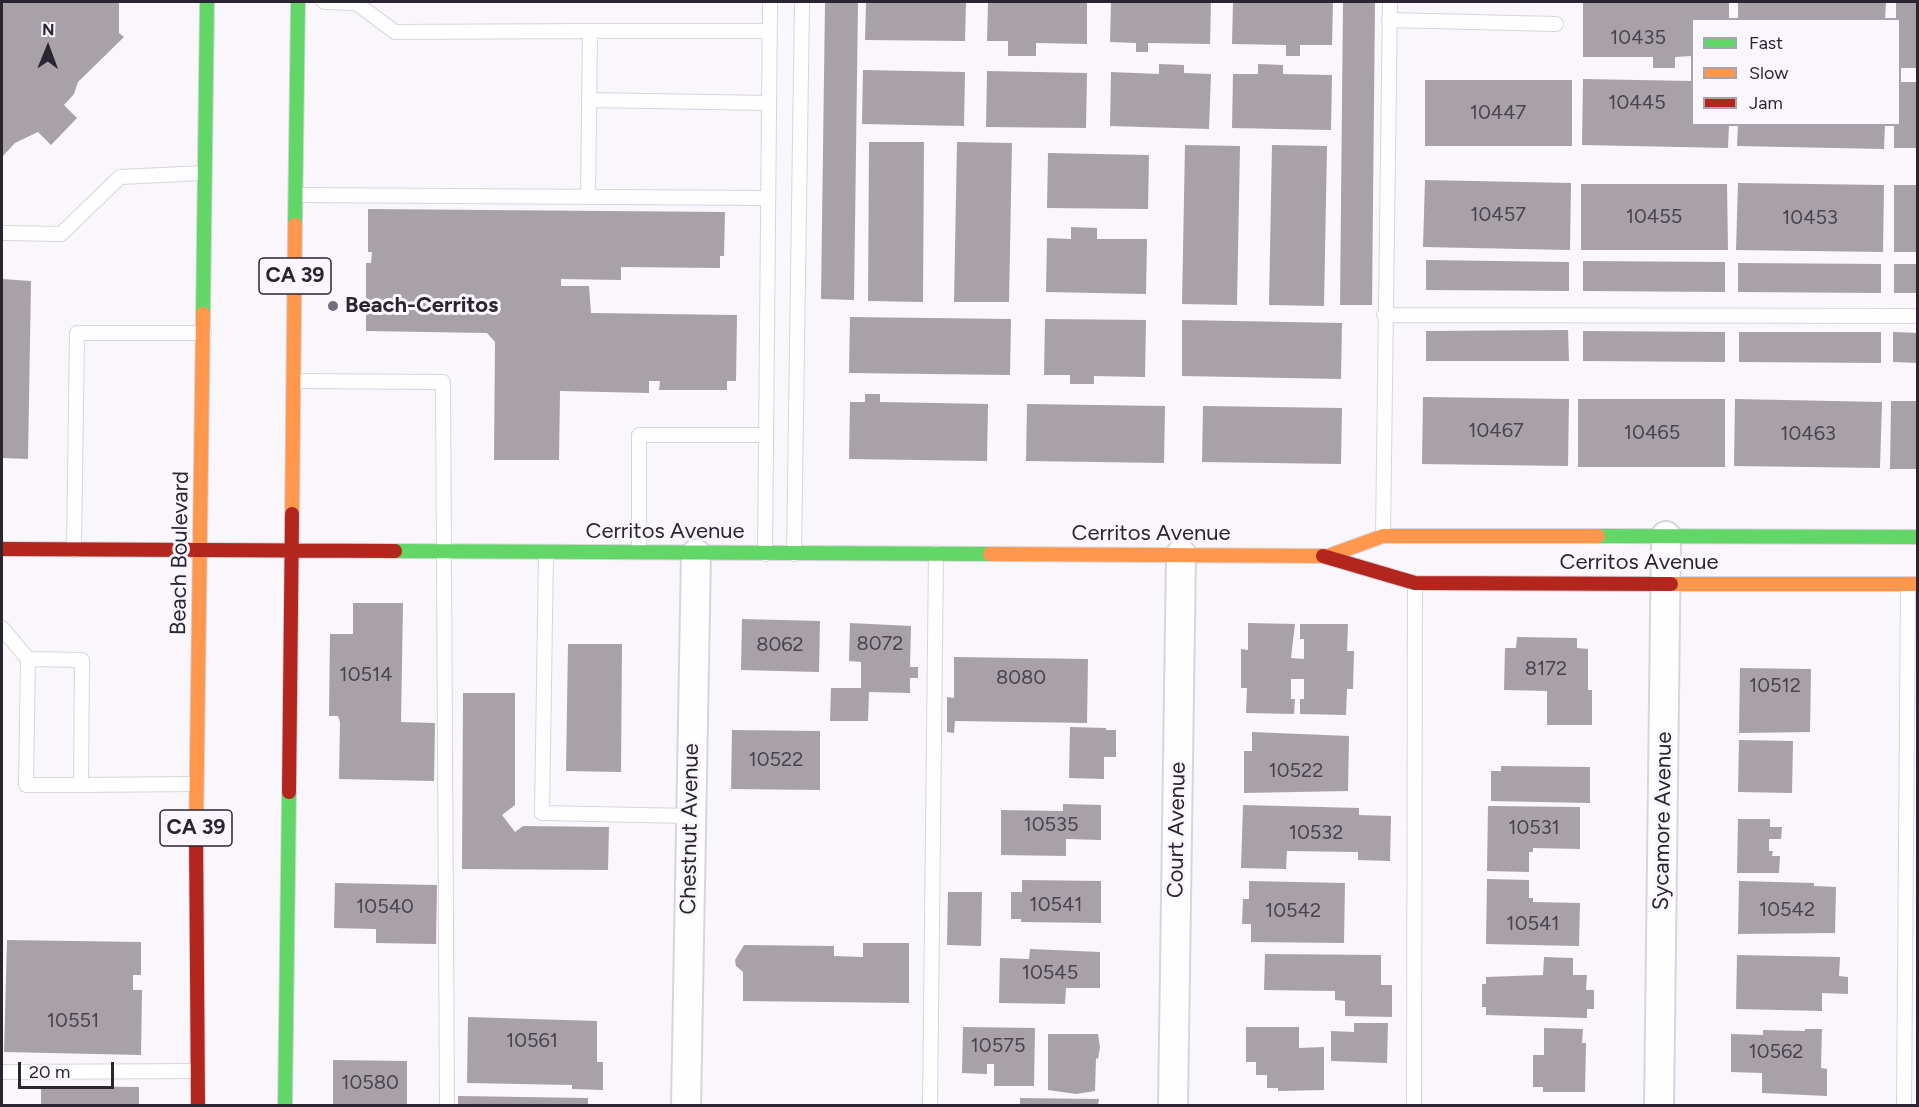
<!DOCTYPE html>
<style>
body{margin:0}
#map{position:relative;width:1919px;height:1107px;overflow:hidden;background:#f9f7fc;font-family:Figtree,sans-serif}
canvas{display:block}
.frame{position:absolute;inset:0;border:3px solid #2b2532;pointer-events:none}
.legend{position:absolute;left:1691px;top:18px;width:210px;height:108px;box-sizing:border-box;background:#f9f6fd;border:2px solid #a7a2ac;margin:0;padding:8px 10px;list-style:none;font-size:18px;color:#2b2532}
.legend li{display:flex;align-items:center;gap:12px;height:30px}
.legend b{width:30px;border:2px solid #a7a2ac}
.north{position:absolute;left:18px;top:18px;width:60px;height:60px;-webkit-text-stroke:4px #f9f6fd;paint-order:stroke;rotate:1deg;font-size:16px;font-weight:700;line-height:24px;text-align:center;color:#2b2532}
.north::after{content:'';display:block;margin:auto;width:21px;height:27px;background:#2b2532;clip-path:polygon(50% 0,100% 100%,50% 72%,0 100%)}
.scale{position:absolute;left:18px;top:1062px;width:96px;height:27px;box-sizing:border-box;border:3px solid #2b2532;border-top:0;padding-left:8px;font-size:18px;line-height:21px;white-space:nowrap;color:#2b2532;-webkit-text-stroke:4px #f9f6fd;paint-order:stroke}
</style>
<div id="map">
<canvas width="1919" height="1107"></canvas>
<div class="frame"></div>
<ul class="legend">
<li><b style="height:8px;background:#63d668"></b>Fast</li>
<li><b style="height:8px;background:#ff974d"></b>Slow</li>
<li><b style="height:8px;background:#b3261e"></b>Jam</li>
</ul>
<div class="north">N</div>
<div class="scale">20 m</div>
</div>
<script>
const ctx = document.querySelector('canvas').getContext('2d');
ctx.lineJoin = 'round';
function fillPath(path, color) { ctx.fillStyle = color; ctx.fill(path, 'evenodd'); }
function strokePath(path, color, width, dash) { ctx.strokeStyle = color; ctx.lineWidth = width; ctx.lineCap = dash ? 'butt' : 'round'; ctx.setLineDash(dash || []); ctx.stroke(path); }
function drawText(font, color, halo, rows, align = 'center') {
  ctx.font = font + ' Figtree,sans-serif'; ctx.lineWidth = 6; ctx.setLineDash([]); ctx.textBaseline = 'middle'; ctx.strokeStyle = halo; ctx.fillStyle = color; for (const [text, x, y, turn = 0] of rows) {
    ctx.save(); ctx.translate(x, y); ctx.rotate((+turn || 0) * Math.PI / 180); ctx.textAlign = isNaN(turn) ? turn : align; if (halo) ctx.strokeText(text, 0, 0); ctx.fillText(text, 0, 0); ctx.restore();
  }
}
const building = new Path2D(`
 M2 2H119V33L124 37 78 82 74 94 64 105 77 118 51 145 38 132 15 143 2 157Z
 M825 2H858L854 300 821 299Z
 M866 2H966L965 41 865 40Z
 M988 2H1087V44L1036 43V56H1008V41H987Z
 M1111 2H1211L1210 44 1148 43V52H1136V43L1110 42Z
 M1233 2H1333L1332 45H1300V56H1286V45L1232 44Z
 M1343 2H1375L1372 305H1340Z
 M1583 2H1729V20H1692V56L1675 57V68H1653V57H1583Z
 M1738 2H1886L1885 20H1738Z
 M1896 2H1918L1917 68H1900V20H1896Z
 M1159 64 1184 65V73L1211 74 1209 129 1110 126 1111 72 1159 74Z
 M1258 64 1283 65V74L1332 75 1331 130 1232 128 1233 74H1258Z
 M863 70 965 72 964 126 862 124Z
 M987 71 1087 73 1086 128 986 127Z
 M1583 79 1692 81V124H1729L1728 148 1582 145Z
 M1425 80H1572V146H1425Z
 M1900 82H1918V148H1894V124H1900Z
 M1738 124H1885L1884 149 1737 146Z
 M869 142H924L923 302 868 301Z
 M957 142 1012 143 1009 302H954Z
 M1185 145 1240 146 1237 305 1182 304Z
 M1272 145 1327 146 1324 306 1269 305Z
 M1048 153 1149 155 1148 209 1047 208Z
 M1425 180 1571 183 1570 250 1423 247Z
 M1738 183 1884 185 1883 252 1736 250Z
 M1581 184H1727L1728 250H1581Z
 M1894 185H1918V252H1894Z
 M368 209 725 212 724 256H720V268L621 267V280L561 279V286H589L591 313 737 315 736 381H727V390H659L660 381H649V393L560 391 559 460H494L495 342 487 333 366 331V263H371L372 252H368Z
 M1071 227 1097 228V239H1147L1146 294 1046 292 1047 238 1071 239Z
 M1426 260 1569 262V291L1426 290Z
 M1583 261 1725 262V292L1583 291Z
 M1738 263 1881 264V293L1738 292Z
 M1894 264H1918V293H1894Z
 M2 279 31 281 28 459 2 458Z
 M850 317 1011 319 1010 375 849 373Z
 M1045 319 1146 320 1145 377 1094 376V384H1070V375H1044Z
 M1182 320 1342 323 1341 379 1182 376Z
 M1568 330 1569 361H1426V331Z
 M1583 331 1725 332V362L1583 361Z
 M1739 332H1881V363L1739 362Z
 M1893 332 1918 333V363L1893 362Z
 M865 394H880V402L988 404 987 461 849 459 850 402H865Z
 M1423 397 1569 399 1568 466 1422 464Z
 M1578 399H1725V467H1578Z
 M1735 399 1882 402 1880 468 1734 466Z
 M1891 401H1918V469H1890Z
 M1027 404 1165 406 1164 463 1026 461Z
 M1203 406 1342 408 1341 464 1202 462Z
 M353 603H403L401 722 435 723 434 781 339 779 340 722 338 716H329L330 634H353Z
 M742 619 820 621 819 672 741 670Z
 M850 623 911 626 910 667H918V678H910V693L869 692 868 721H830L831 688H861V662L849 661Z
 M1248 623 1295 624 1291 658 1304 659V639H1300V624H1348L1347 651H1354L1353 689H1347L1346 715 1300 714V699H1304V679H1291V699H1295L1294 714 1246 713 1247 688H1241V649L1248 650Z
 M1517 637 1577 638V648L1588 649V690H1592V725H1547V691L1504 690 1505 648H1516Z
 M568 644H622L621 772 566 771Z
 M954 657 1088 659 1087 723 955 721 954 733 947 732V697L954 698Z
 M1740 668 1811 669 1810 732 1739 733Z
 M463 693H515V805L502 815 515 832 523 826 609 827 608 870 462 869Z
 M1070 727 1106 728V730H1116V757H1104V779L1069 778Z
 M732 730 820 731V790L731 789Z
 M1252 732 1349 736 1348 791 1244 793V751H1252Z
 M1739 740 1793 741 1792 793 1738 792Z
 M1501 766 1590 767V803L1491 801V771H1501Z
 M1063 804 1101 805V840L1066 839V856L1001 855V810L1063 811Z
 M1243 805 1359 808V815L1391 816 1390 861 1358 860V852L1287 851 1286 869 1241 868Z
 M1488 806 1580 807V849L1533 848V852H1529V872L1487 871Z
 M1738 819H1770V827H1782L1781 839H1769V851H1773L1772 856H1780L1779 873H1737Z
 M1487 879 1529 880V898H1533V902L1580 903 1579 946 1486 944Z
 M1022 880 1101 881V923L1021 922V919H1011V892H1022Z
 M1249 881 1345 883 1344 943 1251 942V924H1242L1243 899H1249Z
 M1739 881 1814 883V886L1836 887 1835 933 1738 934Z
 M335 883 437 885 436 944 376 943V929L334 928Z
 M948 892H982L981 946 947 945Z
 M7 940 141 942V975H133V990H142L141 1055 4 1052Z
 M863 943H909V1003L743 1001V972L736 966 735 960 744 945 834 946V956L863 957Z
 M1030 949 1100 952V988H1066L1065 1004 999 1003 1000 958 1029 959Z
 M1265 954 1381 955V985H1392V1017L1345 1016V1001L1335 1000V991L1264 990Z
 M1737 955 1840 957 1839 976 1848 977V994L1822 993V1011L1736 1009Z
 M1544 957 1573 958V975H1587L1586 990H1594V1009H1587V1018L1486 1015V1007H1482V984H1486V977L1543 975Z
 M468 1017 597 1021V1062H603V1090L572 1089V1085L467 1083Z
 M1354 1023H1388L1387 1063 1331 1061V1031L1354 1032Z
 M963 1027 1035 1028 1034 1086H994V1064H987V1074L962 1073Z
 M1246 1027H1299V1048L1324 1047V1090L1278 1091V1088H1267V1075H1256V1062H1246Z
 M1544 1028 1583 1029 1582 1043H1586L1585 1092H1543V1087H1533V1055H1544Z
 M1805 1029H1822L1821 1068 1827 1069V1096L1762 1093V1073L1731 1072V1034L1763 1035V1030L1805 1031Z
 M1048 1034H1098L1100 1047 1098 1059 1096 1058 1095 1091 1076 1094 1048 1090Z
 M333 1060 407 1061V1106H333Z
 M41 1086 139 1087V1106H41Z
 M458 1096 588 1098V1106H458Z
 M1020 1098 1099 1099 1098 1106H1020Z`);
const lane = new Path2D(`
 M324 2 356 3 395 32 590 31
 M1389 20 1556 24
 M589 100 769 103
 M296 195 768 198
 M588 197 590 31H770
 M2 233 61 234 120 177 204 173
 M1384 315 1918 316
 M294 381 443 382 447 1106
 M1383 536 1390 2
 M74 550 77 333H204
 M639 552V435H766
 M546 553 542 813 690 816
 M765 554 770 2
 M794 554 802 2
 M2 628 28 659 26 785H81
 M28 659 82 660 81 785 196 784
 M2 1072 198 1071
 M930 1106 936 553
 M1414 1106 1415 583
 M1904 1106 1908 586`);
const street = new Path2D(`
 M686 1106 696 554
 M1173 1106 1181 554
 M1659 1106 1666 536`);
const fast = new Path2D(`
 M295 225 298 2
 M203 314 207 2
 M1598 536 1918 537
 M395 551 990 554
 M285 1106 289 792`);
const slow = new Path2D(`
 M292 514 295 225
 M990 554 1323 556
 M1328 556 1383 536H1598
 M1671 584H1918
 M196 832 203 314`);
const jam = new Path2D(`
 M2 549 395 551
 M1323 556 1415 583 1671 584
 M289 792 292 514
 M196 832 198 1106`);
const markers = [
 [333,306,6,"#736e79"]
];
const numberNames = [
 ["10435",1638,38],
 ["10445",1637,103],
 ["10447",1498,113],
 ["10457",1498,215],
 ["10455",1654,217],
 ["10453",1810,218],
 ["10467",1496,431],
 ["10465",1652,433],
 ["10463",1808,434],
 ["8072",880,644],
 ["8062",780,645],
 ["8172",1546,669],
 ["10514",366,675],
 ["8080",1021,678],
 ["10512",1775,686],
 ["10522",776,760],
 ["10522",1296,771],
 ["10535",1051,825],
 ["10531",1534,828],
 ["10532",1316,833],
 ["10541",1056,905],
 ["10540",385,907],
 ["10542",1787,910],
 ["10542",1293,911],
 ["10541",1533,924],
 ["10545",1050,973],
 ["10551",73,1021],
 ["10561",532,1041],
 ["10575",998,1046],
 ["10562",1776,1052],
 ["10580",370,1083]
];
const shields = [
 [295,276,72],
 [196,828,72]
];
const shieldNames = [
 ["CA 39",295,276],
 ["CA 39",196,828]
];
const poiNames = [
 ["Beach-Cerritos",345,306]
];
const streetNames = [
 ["Cerritos Avenue",665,532],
 ["Cerritos Avenue",1151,534],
 ["Beach Boulevard",180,553,-89],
 ["Cerritos Avenue",1639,563],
 ["Sycamore Avenue",1663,821,-89],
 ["Chestnut Avenue",690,829,-89],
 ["Court Avenue",1177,830,-89]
];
fillPath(building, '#a8a1a8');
strokePath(lane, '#d8d4dd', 16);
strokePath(street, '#d8d4dd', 32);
strokePath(fast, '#d8d4dd', 16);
strokePath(slow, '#d8d4dd', 16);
strokePath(jam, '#d8d4dd', 16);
strokePath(lane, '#fefeff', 14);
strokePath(street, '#fefeff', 28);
strokePath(fast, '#63d668', 14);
strokePath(slow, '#ff974d', 14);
strokePath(jam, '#b3261e', 14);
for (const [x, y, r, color] of markers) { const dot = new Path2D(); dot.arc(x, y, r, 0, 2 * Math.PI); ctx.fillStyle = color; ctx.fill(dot); strokePath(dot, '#f9f6fd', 2); }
drawText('20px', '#4a4450', null, numberNames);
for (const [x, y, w] of shields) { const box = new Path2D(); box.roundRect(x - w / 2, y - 18, w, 36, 4.5); ctx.fillStyle = '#f9f6fd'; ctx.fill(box); strokePath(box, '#2b2532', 1.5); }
drawText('bold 21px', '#2b2532', null, shieldNames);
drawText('bold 22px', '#2b2532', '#f9f6fd', poiNames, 'left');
drawText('22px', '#2b2532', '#f9f6fd', streetNames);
</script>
